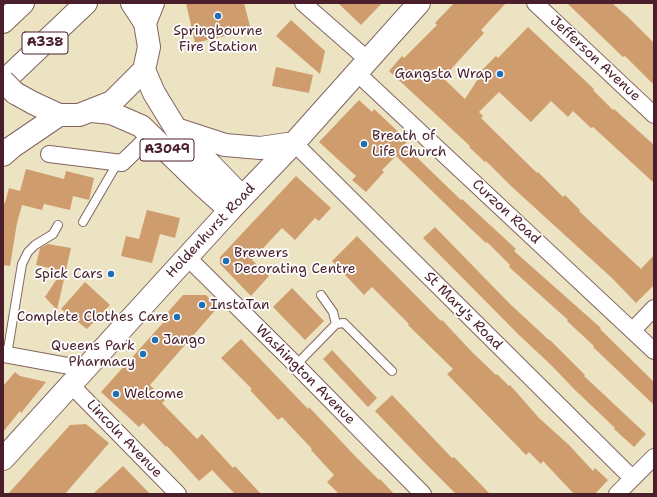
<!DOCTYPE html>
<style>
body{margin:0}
#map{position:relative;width:657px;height:497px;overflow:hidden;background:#ece3c3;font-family:"Shantell Sans",sans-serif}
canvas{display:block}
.frame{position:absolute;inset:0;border:4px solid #4a1f2b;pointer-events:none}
</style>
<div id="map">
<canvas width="657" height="497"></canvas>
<div class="frame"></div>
</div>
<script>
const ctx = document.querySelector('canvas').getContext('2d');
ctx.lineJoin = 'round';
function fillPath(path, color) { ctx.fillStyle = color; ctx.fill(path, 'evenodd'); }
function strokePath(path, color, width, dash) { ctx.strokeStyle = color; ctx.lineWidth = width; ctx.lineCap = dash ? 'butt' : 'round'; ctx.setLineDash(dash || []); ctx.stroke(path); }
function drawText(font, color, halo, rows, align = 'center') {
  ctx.font = font + ' "Shantell Sans",sans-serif'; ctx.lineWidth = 3.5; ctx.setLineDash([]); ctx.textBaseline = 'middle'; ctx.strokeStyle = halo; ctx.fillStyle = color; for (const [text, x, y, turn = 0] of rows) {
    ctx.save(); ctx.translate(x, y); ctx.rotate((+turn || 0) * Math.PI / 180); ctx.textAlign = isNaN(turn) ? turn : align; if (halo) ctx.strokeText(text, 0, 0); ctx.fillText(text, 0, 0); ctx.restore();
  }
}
const building = new Path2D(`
 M186 3H244L251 30 195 43Z
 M338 3H382L361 25Z
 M454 3H506L481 30 484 33 443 78 465 99 483 71 482 70 496 56 498 58 528 27 594 89 593 90 613 110 614 109 654 145V183L593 127 591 128 573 111 568 117 551 101 531 122 499 92 479 112 483 116 481 118 537 173 538 172 563 197 565 195 580 210 579 211 641 269 654 255V285L636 303 613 279 511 186 486 161 485 162 469 147 470 146 389 71 402 56 404 58 437 25 435 23Z
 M567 3H612L629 18 654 43V85L625 56 623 57Z
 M291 20 325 51 320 74 276 36Z
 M276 67 313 75 309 93 272 86Z
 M359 100 372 112 374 109 408 141 404 145 461 200 462 199 516 249 514 251 601 328 600 329 654 382V405L593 347 594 346 567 321 568 320 509 267 510 265 487 242 486 243 469 227 396 156 382 170 384 172 366 192 352 180 356 176 319 142Z
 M26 169 64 179 66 171 94 178 89 200 73 196 70 210 44 204 42 210 22 205 17 223 10 266 3 265V203H5L9 188 20 191Z
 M296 176 331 208 319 221 315 218 295 240 282 228 252 260 269 276 251 296 220 264V257Z
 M147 210 180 218 175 238 160 234 152 263 121 256 126 236 139 239Z
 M435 227 510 304 549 340H550L585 375 584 376 646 434 634 447 614 429 615 428 575 390 552 366 519 335 423 238Z
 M357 236 441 321 442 320 472 352 496 375 497 374 509 386 510 385 539 418 569 445 593 471 595 468 608 480 595 494H574L543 461 541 464 529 452 526 455 447 374 453 369 408 325 409 324 372 287 364 295 332 261Z
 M48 244 71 248 57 310 45 297 62 271 36 265 40 248Z
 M85 282 110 305 87 329 61 309Z
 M292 288 324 321 305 340 273 307Z
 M183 295H206L218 307 150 385 165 400 162 403 197 439 202 434 233 468 235 466 261 494H235L212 470 199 481 167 446 166 447 143 423 139 427 101 392 170 315 168 312Z
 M241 339 308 409 309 407 355 456 379 480 380 479 394 494H339L327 482 334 475 311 450 312 449 282 417 278 420 250 390 252 389 221 358Z
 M332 350 377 398 368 407 323 359Z
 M15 372 20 376 46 382 21 413 20 411 3 432V386Z
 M392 395 452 458 454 457 490 494H456L424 462 375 411Z
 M86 424 109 443 65 494H8L70 425Z
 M123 466 150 494H93Z`);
const lane = new Path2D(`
 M83 222 118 162
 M321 295 333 312 336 324
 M7 355 22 264 28 252 35 245 53 234 58 225
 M296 365 336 324 344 323 392 371`);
const street = new Path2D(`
 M303 3 368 60
 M535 3 654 115
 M357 73 654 351
 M294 143 632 478
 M49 154 122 163 151 135
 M187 257 296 365 423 494
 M633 330 654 308
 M3 354 85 369
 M71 385 178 494
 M617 494 654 457`);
const secondary = new Path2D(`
 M3 459 230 210`);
const primary = new Path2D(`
 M144 70 154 93 176 129 242 197
 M15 93 33 103 59 115H79L112 102 144 70 149 47 145 23 132 3
 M92 111 111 113 141 126 201 184 230 210 294 143 419 3
 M179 130 225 145 260 148 294 143`);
const highway = new Path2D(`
 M3 22 23 3
 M145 23 153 3
 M3 82 86 3
 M3 155 12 147 59 115`);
const primaryBridge = new Path2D(`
 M3 81 15 93`);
const markers = [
 [218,16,4,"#1f6fb2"],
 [500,74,4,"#1f6fb2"],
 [364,144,4,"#1f6fb2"],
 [226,261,4,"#1f6fb2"],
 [111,274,4,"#1f6fb2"],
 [202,305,4,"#1f6fb2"],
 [177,317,4,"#1f6fb2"],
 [155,340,4,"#1f6fb2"],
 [143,354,4,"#1f6fb2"],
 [116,394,4,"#1f6fb2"]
];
const shields = [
 [45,43,46],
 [167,150,54]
];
const shieldNames = [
 ["A338",45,43],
 ["A3049",167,150]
];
const poiNames = [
 ["Springbourne",218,31,"center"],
 ["Fire Station",218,47,"center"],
 ["Gangsta Wrap",492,74,"right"],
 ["Breath of",372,136],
 ["Life Church",372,152],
 ["Brewers",234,253],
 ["Decorating Centre",234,269],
 ["Spick Cars",103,274,"right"],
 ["InstaTan",210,305],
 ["Complete Clothes Care",169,317,"right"],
 ["Jango",163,340],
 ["Queens Park",135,346,"right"],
 ["Pharmacy",135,362,"right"],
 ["Welcome",124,394]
];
const streetNames = [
 ["Jefferson Avenue",595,59,43],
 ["Curzon Road",506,212,43],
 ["Holdenhurst Road",211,231,-47],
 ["St Mary's Road",463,311,45],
 ["Washington Avenue",305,375,45],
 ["Lincoln Avenue",124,439,46]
];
fillPath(building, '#cf9c6e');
strokePath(lane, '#836460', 10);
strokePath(street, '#836460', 18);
strokePath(secondary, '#836460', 24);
strokePath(primary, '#836460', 24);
strokePath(highway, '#836460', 24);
strokePath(lane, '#fff', 8);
strokePath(street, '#fff', 16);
strokePath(secondary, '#fff', 22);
strokePath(primary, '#fff', 22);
strokePath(highway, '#fff', 22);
strokePath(primaryBridge, '#836460', 24, []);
strokePath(primaryBridge, '#fff', 22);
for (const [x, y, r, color] of markers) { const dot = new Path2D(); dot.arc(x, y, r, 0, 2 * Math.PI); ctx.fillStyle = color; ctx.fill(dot); strokePath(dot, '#fff', 1.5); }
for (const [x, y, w] of shields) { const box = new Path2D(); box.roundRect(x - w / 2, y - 11, w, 22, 3); ctx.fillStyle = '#fff'; ctx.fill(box); strokePath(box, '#4a1f2b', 1); }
drawText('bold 13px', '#4a1f2b', null, shieldNames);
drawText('14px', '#4a1f2b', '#fff', poiNames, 'left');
drawText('14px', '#4a1f2b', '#fff', streetNames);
</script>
